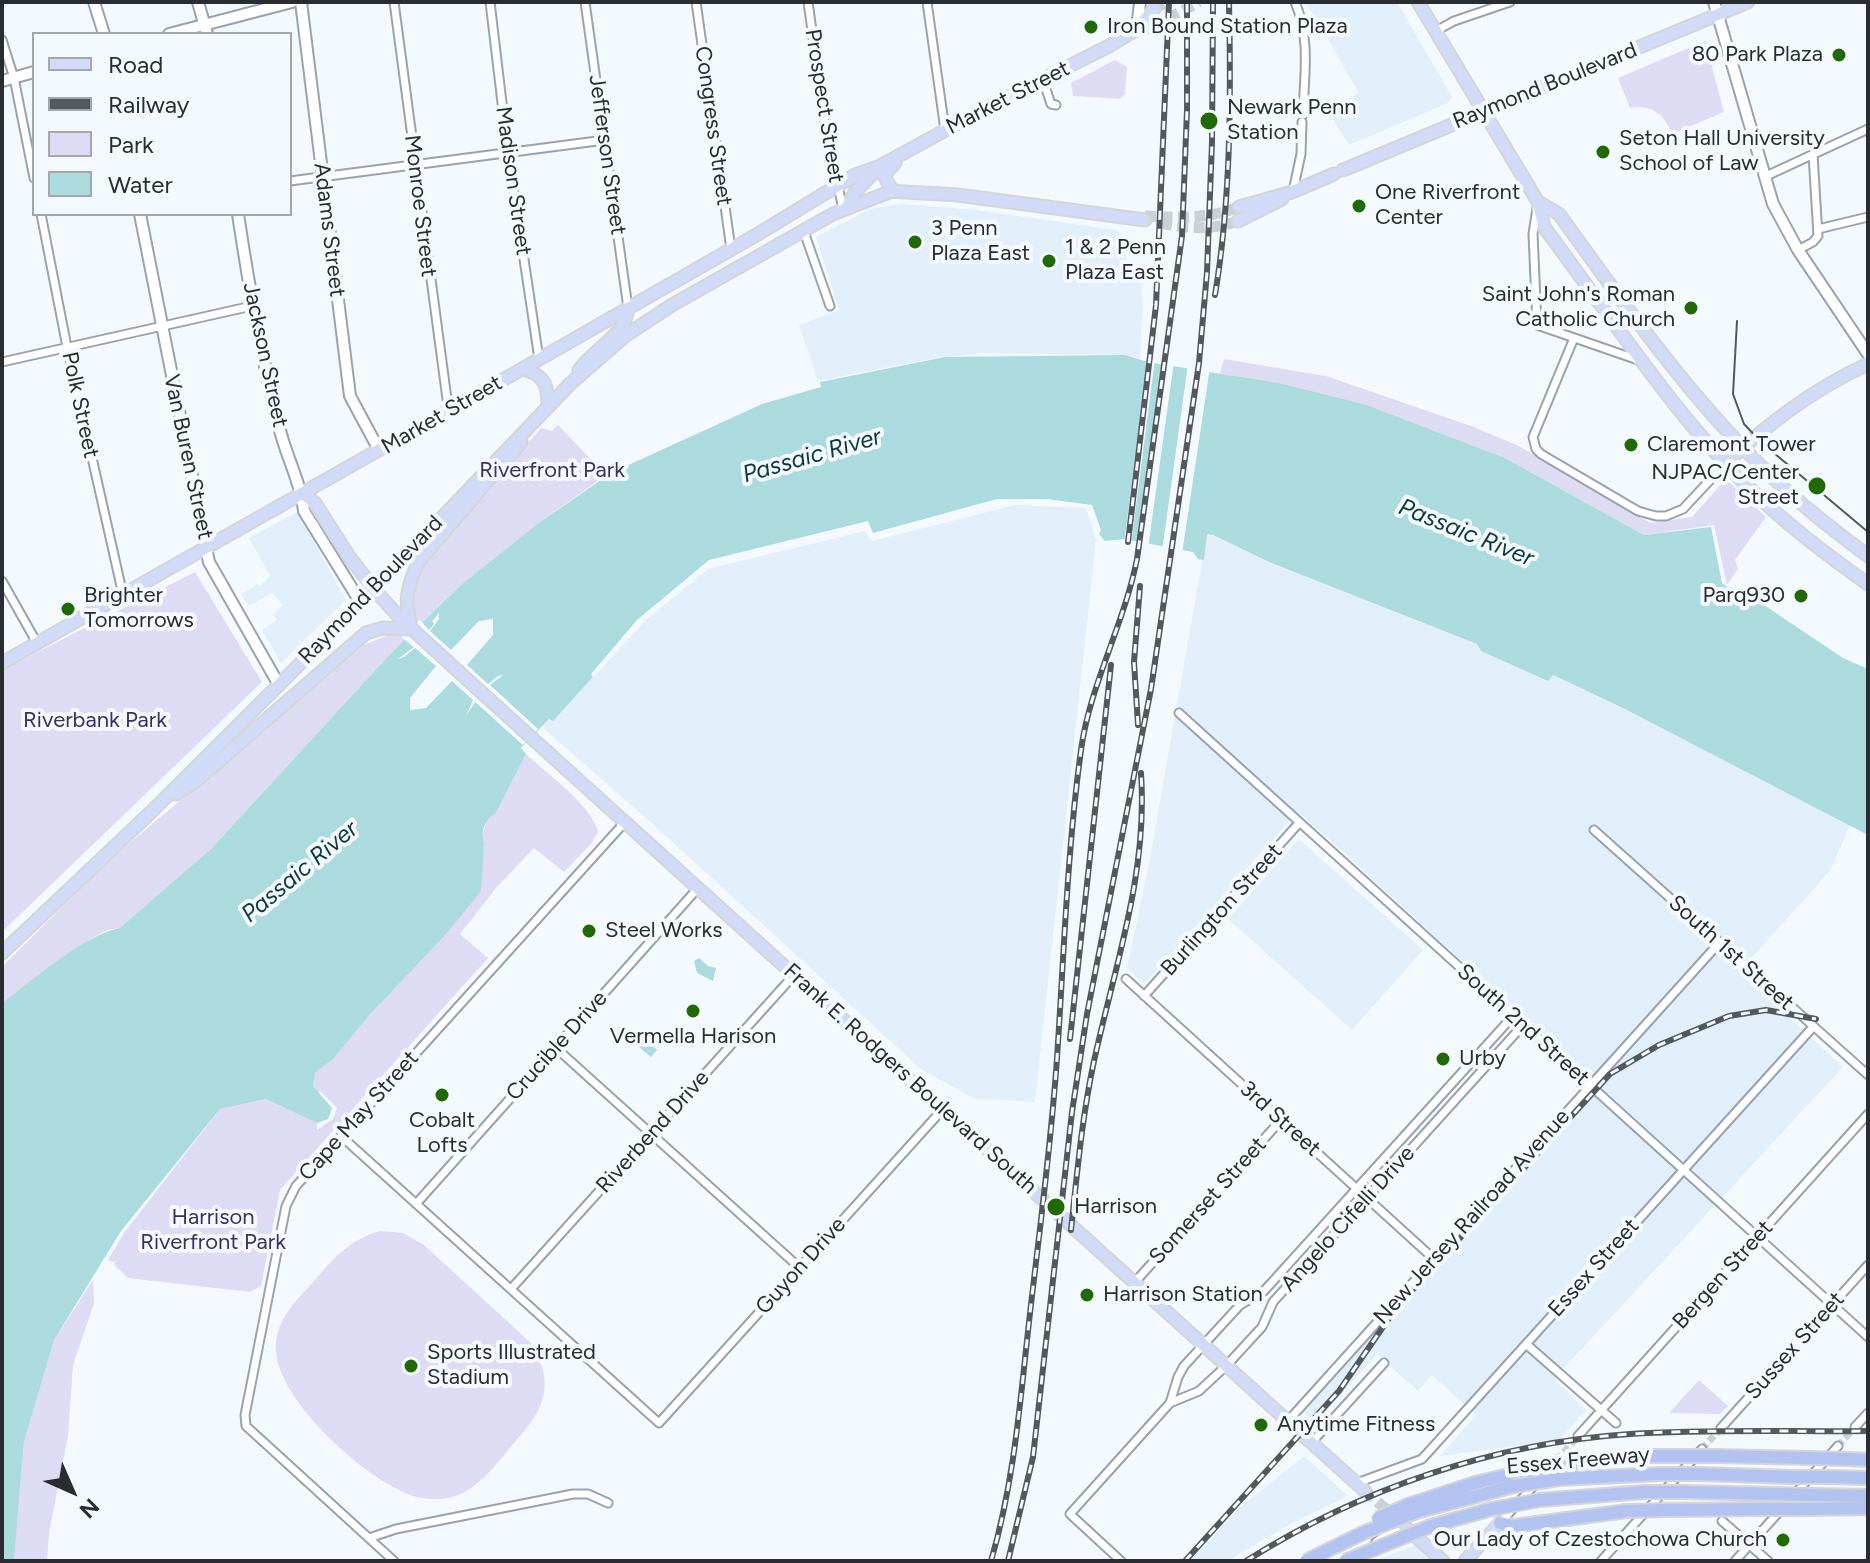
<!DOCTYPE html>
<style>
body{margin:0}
#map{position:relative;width:1870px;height:1563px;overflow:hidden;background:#f4f9fe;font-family:Figtree,sans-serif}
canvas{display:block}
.frame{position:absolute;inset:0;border:4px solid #292d32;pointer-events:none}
.legend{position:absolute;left:32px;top:32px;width:260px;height:184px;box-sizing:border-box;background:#f4f9fe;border:2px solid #a3a7ac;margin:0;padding:10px 14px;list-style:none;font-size:24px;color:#292d32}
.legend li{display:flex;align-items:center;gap:16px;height:40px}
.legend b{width:40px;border:2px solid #a3a7ac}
.north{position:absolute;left:32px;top:1451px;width:80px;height:80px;-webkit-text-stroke:6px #f4f9fe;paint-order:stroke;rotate:135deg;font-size:22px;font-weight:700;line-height:32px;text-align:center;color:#292d32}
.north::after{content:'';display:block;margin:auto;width:28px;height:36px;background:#292d32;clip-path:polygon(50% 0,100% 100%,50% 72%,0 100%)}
</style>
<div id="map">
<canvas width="1870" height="1563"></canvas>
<div class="frame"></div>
<ul class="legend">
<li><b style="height:10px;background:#d1dbf7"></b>Road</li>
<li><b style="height:10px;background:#53585d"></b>Railway</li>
<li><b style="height:22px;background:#dedbf4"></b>Park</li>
<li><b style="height:22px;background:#abdadf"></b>Water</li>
</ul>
<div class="north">N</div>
</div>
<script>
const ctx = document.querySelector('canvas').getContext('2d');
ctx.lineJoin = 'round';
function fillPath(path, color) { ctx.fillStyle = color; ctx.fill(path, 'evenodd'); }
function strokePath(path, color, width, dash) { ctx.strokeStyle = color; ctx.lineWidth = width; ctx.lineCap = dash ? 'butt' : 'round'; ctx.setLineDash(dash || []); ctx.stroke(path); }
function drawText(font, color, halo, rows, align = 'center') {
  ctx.font = font + ' Figtree,sans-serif'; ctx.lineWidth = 8; ctx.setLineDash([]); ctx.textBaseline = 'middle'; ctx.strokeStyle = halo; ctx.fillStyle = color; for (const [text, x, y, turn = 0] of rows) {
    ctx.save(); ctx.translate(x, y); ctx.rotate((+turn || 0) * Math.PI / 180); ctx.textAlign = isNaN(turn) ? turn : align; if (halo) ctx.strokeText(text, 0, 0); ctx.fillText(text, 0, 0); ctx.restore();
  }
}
const built = new Path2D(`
 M1306 2H1397L1452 97 1448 103 1349 145 1328 111 1359 93Z
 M901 204 976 210 1116 230 1126 238V277L1141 278 1143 305 1140 358 1125 355 982 353 935 358 818 381 799 325 839 310 816 237 870 209Z
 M1015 505 1086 508 1096 540 1035 1102 973 1098 922 1070 655 826 542 727 549 719 553 721 646 620 708 569 865 531 872 541Z
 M297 512 346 600 281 663 262 630 277 620 273 614 283 605 272 593 249 606 241 594 258 584 260 586 270 576 249 538Z
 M1207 533 1269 562 1477 644 1481 651 1548 680 1552 675 1623 708 1850 825 1830 871 1739 972 1843 1067 1554 1379 1586 1410 1559 1440 1440 1456 1476 1415 1432 1375 1418 1391 1377 1354 1315 1423 1302 1411 1596 1083 1298 811 1144 984 1127 968 1149 864Z
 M1299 839 1423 950 1352 1030 1228 919Z
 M1304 1456 1348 1496 1294 1522 1227 1561H1190L1239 1508Z
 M1422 1543 1441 1561H1376L1387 1556Z`);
const green = new Path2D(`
 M1705 41 1724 112 1672 134C1664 114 1652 104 1630 108L1618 78Z
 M1115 60 1127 67 1125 94 1120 99 1073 96 1071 83Z
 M1224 359 1326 376 1471 426 1519 446 1650 523 1692 517 1723 482 1730 483 1766 517 1735 560 1738 569 1727 585 1714 525 1644 535 1505 458 1367 405 1220 373Z
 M558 425 606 475 536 525 462 584 392 652 211 849 168 887 120 928 107 930 91 939 2 1003V967L105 864 364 645 388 635 414 606 417 579 429 559 541 428 552 431Z
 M195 572 262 682 2 932V670Z
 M526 754C546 773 592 805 598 832L591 844 564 872 534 848 497 887 460 934 488 958 280 1190 261 1286 250 1292 128 1278 114 1265 116 1260 114 1262 108 1260 124 1233 220 1109 266 1099 317 1123V1130L333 1119 337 1108 320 1091 317 1094 313 1086 315 1073 333 1059 372 1012 480 891 484 842 482 836 488 817 496 813Z
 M380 1231 403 1233 424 1245 531 1343C553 1379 548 1405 520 1436 501 1457 482 1488 453 1497 442 1500 429 1500 417 1497 370 1485 269 1395 276 1342 279 1316 297 1300 314 1281 334 1258 349 1240 380 1231Z
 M93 1280 94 1303 73 1365 68 1436 49 1533 47 1561H14L24 1442 54 1340Z
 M1699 1380 1728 1406 1720 1414 1669 1413Z`);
const water = new Path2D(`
 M1125 355 1148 362 1278 383 1367 405 1505 458 1644 535 1711 527 1722 583 1743 597 1746 593 1843 658 1868 669V835L1623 708 1553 675 1548 681 1481 651 1477 644 1269 562 1213 535 1207 534 1204 560 1198 559 1193 552 1124 539 1105 541 1099 534 1101 530 1092 505 1047 499H997L873 533 868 521 709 560 637 620 591 674 593 677 553 721 549 719 521 748 526 754 496 813C486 818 480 831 484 842L481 891 446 934 372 1012 333 1059 315 1073 313 1086 332 1108 328 1119 317 1123 266 1099 220 1109 121 1231 54 1340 24 1442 14 1561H2V1003C33 980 84 935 120 928L211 849 392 652 462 584 536 525 611 473 762 404 821 387 820 382 945 357Z
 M699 958 708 966 716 968 713 981 697 973 694 961Z
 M640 1034 657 1050 651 1057 633 1042Z`);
const pier = new Path2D(`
 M1148 358 1155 359 1131 545 1124 544Z
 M1162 360 1174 362 1148 548 1136 546Z
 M1188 364 1210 367 1182 554 1162 551Z
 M439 613V619L430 631 451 650 479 621 493 619V635L467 665 488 684 498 676 503 675 490 685 538 729 523 745 475 702 466 716 473 700 452 681 426 708 410 710V698L436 666 415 648 404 657 398 659 414 647 401 637 420 620 429 630 434 624 432 621Z`);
const streetTunnel = new Path2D(`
 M1838 1446 1855 1427
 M1702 1449 1721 1428
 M1557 1460 1578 1436`);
const primaryTunnel = new Path2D(`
 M1154 9 1167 2
 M1154 26 1199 2
 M1145 216C1179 218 1208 219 1239 207
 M1161 223C1188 229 1213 230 1238 221
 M1365 1491 1395 1517`);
const street = new Path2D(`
 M394 2 447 399 452 409
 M490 2 508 153 539 359
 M585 2 628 308
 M696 2 731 249
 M808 2 826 131 843 209
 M927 2 945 130
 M1295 2C1311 39 1304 76 1303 115
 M1436 31 1454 21 1510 2
 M2 40 14 78 34 178
 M1043 80 1051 104 1056 105
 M1764 177 1868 129
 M290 181 605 140
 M1293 191 1301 154 1302 122
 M1537 208 1533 234 1537 325 1641 361
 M41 214 67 347 123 595
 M803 229 830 306
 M1818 229 1868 217
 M1798 250 1813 242 1818 236 1813 154
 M1574 338 1533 437 1536 449 1541 454 1638 511 1656 516H1666L1683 509 1726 463
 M2 362 252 306
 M2 581 37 643
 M1179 713 1868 1337
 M1594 830 1868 1075
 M1126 979 1434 1259
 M1144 996 1299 823
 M556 1048 800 1268
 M341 1136 659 1423 943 1109
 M416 1204 698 888
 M1135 1282 1281 1120
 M511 1289 794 975
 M1526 1344 1616 1423
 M1170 1403 1178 1377 1184 1366 1240 1305 1264 1291 1513 1016
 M1288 1421 1720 942
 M1855 1427 1868 1413
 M1721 1428 1868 1265
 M1578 1436 1868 1114
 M1312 1442 1384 1363
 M1357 1483 1422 1459 1813 1027
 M1722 1521 1768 1561
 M1500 1523 1557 1460
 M369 1538 396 1529 573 1494H588L608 1503
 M394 1561 246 1426 245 1415 286 1206 296 1186 625 822
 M1121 1561 1070 1514 1170 1403 1199 1391 1227 1365 1262 1327 1273 1302 1523 1025
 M1601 1561 1702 1449
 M1735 1561 1838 1446`);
const secondary = new Path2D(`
 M94 2 104 34
 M198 2 207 34
 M301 2 350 396 379 450
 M1714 2 1773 204 1798 250 1868 354
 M1137 29 1140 3
 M169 34 292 2
 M2 81 34 72
 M140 214 209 562 279 685
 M238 214C249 288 262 361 281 434 288 460 301 484 304 511L361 603
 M1377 1543 1403 1525`);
const primary = new Path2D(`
 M1418 2 1538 202 1544 227C1613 319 1677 421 1762 500 1795 531 1831 558 1868 584
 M1137 29 1154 26
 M1343 170 1748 2
 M888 191 958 195 1145 220
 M892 191 884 175 895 163
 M1538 202 1559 214C1623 303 1687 394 1765 470 1797 502 1832 529 1868 556
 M847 207 855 192 880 166 988 107 1109 46 1137 29 1154 9
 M1239 207 1292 192 1334 174
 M1238 221 1282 199
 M522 369C544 374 548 385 548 406
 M579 370C594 349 626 335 628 308
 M1726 463C1770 422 1814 389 1868 364
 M302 493 315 503 350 558
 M380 596 401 619 482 693 1365 1491
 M411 628C404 602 407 585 419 561L521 442
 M2 663 522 369 758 234 855 175 880 166
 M176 794 197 780 366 633 383 628 411 629
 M2 953 149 814 343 621 570 384 625 336 672 305 833 214 892 191
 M1403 1525 1443 1561
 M1465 1561 1500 1523`);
const highway = new Path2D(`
 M1716 1456 1809 1458
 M1846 1459 1868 1460
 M1573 1463 1631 1456H1677
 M1700 1474 1792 1477
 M1830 1477 1868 1478
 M1559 1479 1660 1474
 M1684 1492 1777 1494
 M1814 1495 1868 1496
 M1540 1500 1644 1492
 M1408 1505 1475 1483 1526 1471
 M1803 1509 1868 1508
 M1668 1510 1764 1509
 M1416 1512 1514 1486
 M1500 1523 1514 1526 1627 1511
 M1431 1526 1492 1509`);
const tram = new Path2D(`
 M1737 321 1733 394 1744 424 1762 443 1868 532`);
const rail = new Path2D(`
 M1215 295C1231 199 1231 99 1229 2
 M1128 542 1156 305 1169 2
 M1138 725 1134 662 1140 586
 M1070 1039 1111 665
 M1071 1230C1077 1174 1082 1117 1094 1061 1115 965 1148 873 1141 773
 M991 1561C1014 1483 1020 1403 1029 1322 1039 1234 1051 1146 1057 1058 1064 955 1067 852 1081 750 1090 684 1124 625 1137 559L1182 236 1187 110V2
 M1008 1561 1033 1457 1072 1112 1087 1014 1151 689 1199 363 1207 272 1212 142 1213 2
 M1185 1561 1339 1391 1396 1308 1610 1074 1659 1045 1729 1016 1766 1010 1816 1019
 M1246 1561C1360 1489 1494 1443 1630 1434 1709 1429 1789 1432 1868 1431`);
const primaryBridge = new Path2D(`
 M350 558 380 596`);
const highwayBridge = new Path2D(`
 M1677 1456H1716
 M1809 1458 1846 1459
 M1526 1471 1573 1463
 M1660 1474H1700
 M1792 1477H1830
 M1514 1486 1559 1479
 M1644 1492H1684
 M1777 1494 1814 1495
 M1492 1509 1540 1500
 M1764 1509H1803
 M1627 1511 1668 1510
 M1378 1518 1408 1505
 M1306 1561 1363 1533 1416 1512
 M1345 1561 1431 1526`);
const markers = [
 [1091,27,8,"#206905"],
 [1839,55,8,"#206905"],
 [1209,121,10,"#206905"],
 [1603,152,8,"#206905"],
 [1359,206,8,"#206905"],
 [915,242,8,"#206905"],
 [1049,261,8,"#206905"],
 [1691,308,8,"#206905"],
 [1631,445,8,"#206905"],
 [1817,486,10,"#206905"],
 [1801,596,8,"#206905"],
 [68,609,8,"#206905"],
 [589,931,8,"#206905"],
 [693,1011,8,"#206905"],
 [1443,1059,8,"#206905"],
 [442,1095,8,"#206905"],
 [1056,1207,10,"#206905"],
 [1087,1295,8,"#206905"],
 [411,1366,8,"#206905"],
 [1261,1425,8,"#206905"],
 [1783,1540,8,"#206905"]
];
const poiNames = [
 ["Iron Bound Station Plaza",1107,27],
 ["80 Park Plaza",1823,55,"right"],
 ["Newark Penn",1227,108],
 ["Station",1227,133],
 ["Seton Hall University",1619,139],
 ["School of Law",1619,164],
 ["One Riverfront",1375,193],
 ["Center",1375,218],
 ["3 Penn",931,229],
 ["Plaza East",931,254],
 ["1 & 2 Penn",1065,248],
 ["Plaza East",1065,273],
 ["Saint John's Roman",1675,295,"right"],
 ["Catholic Church",1675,320,"right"],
 ["Claremont Tower",1647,445],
 ["NJPAC/Center",1799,473,"right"],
 ["Street",1799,498,"right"],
 ["Brighter",84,596],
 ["Tomorrows",84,621],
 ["Parq930",1785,596,"right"],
 ["Steel Works",605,931],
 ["Vermella Harison",693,1037,"center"],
 ["Urby",1459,1059],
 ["Cobalt",442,1121,"center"],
 ["Lofts",442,1146,"center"],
 ["Harrison",1074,1207],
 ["Harrison Station",1103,1295],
 ["Sports Illustrated",427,1353],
 ["Stadium",427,1378],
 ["Anytime Fitness",1277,1425],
 ["Our Lady of Czestochowa Church",1767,1540,"right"]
];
const streetNames = [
 ["Raymond Boulevard",1545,86,-22],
 ["Market Street",1008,98,-27],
 ["Prospect Street",824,106,81],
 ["Congress Street",713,126,82],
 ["Jefferson Street",607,155,82],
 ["Madison Street",513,181,82],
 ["Monroe Street",420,206,83],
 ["Adams Street",329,230,83],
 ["Jackson Street",265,355,78],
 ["Polk Street",80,405,78],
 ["Market Street",442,415,-30],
 ["Van Buren Street",188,457,78],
 ["Raymond Boulevard",371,590,-46],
 ["Burlington Street",1222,910,-48],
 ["South 1st Street",1731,953,42],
 ["South 2nd Street",1523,1025,42],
 ["Crucible Drive",557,1046,-48],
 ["Frank E. Rodgers Boulevard South",910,1079,42],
 ["Cape May Street",359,1116,-48],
 ["3rd Street",1280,1119,42],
 ["Riverbend Drive",653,1132,-48],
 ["Somerset Street",1208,1201,-48],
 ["New Jersey Railroad Avenue",1472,1217,-48],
 ["Angelo Cifelli Drive",1348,1219,-48],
 ["Guyon Drive",801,1266,-48],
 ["Essex Street",1594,1268,-48],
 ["Bergen Street",1723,1275,-48],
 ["Sussex Street",1795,1346,-48],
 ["Essex Freeway",1578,1461,-5]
];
const parkNames = [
 ["Riverfront Park",552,471],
 ["Riverbank Park",95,721],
 ["Harrison",213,1218],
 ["Riverfront Park",213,1243]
];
const waterNames = [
 ["Passaic River",812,456,-16],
 ["Passaic River",1466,533,22],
 ["Passaic River",300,872,-40]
];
fillPath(built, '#e2eef9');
fillPath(green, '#dedbf4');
fillPath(water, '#abdadf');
fillPath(pier, '#f4f9fe');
strokePath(streetTunnel, '#cbd0d5', 7, [7, 3.5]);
strokePath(primaryTunnel, '#cbd0d5', 11, [11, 5.5]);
strokePath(street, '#97a3af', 11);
strokePath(secondary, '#97a3af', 14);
strokePath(primary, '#d4d5d6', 15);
strokePath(highway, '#d4d5d6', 16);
strokePath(street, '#fff', 7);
strokePath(secondary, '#fff', 10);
strokePath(primary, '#d1dbf7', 11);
strokePath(highway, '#b2c3f2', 12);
strokePath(tram, '#53585d', 2);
strokePath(rail, '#53585d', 6);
strokePath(rail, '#f4f9fe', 3, [9]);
strokePath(primaryBridge, '#d4d5d6', 15, []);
strokePath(highwayBridge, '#d4d5d6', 16, []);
strokePath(primaryBridge, '#d1dbf7', 11);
strokePath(highwayBridge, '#b2c3f2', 12);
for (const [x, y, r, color] of markers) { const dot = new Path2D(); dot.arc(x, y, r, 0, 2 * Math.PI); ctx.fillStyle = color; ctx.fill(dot); strokePath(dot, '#f4f9fe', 3); }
drawText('22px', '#292d32', '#f4f9fe', poiNames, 'left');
drawText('22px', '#292d32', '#f4f9fe', streetNames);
drawText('22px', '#3a305e', '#f4f9fe', parkNames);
drawText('italic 24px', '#0c393d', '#f4f9fe', waterNames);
</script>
